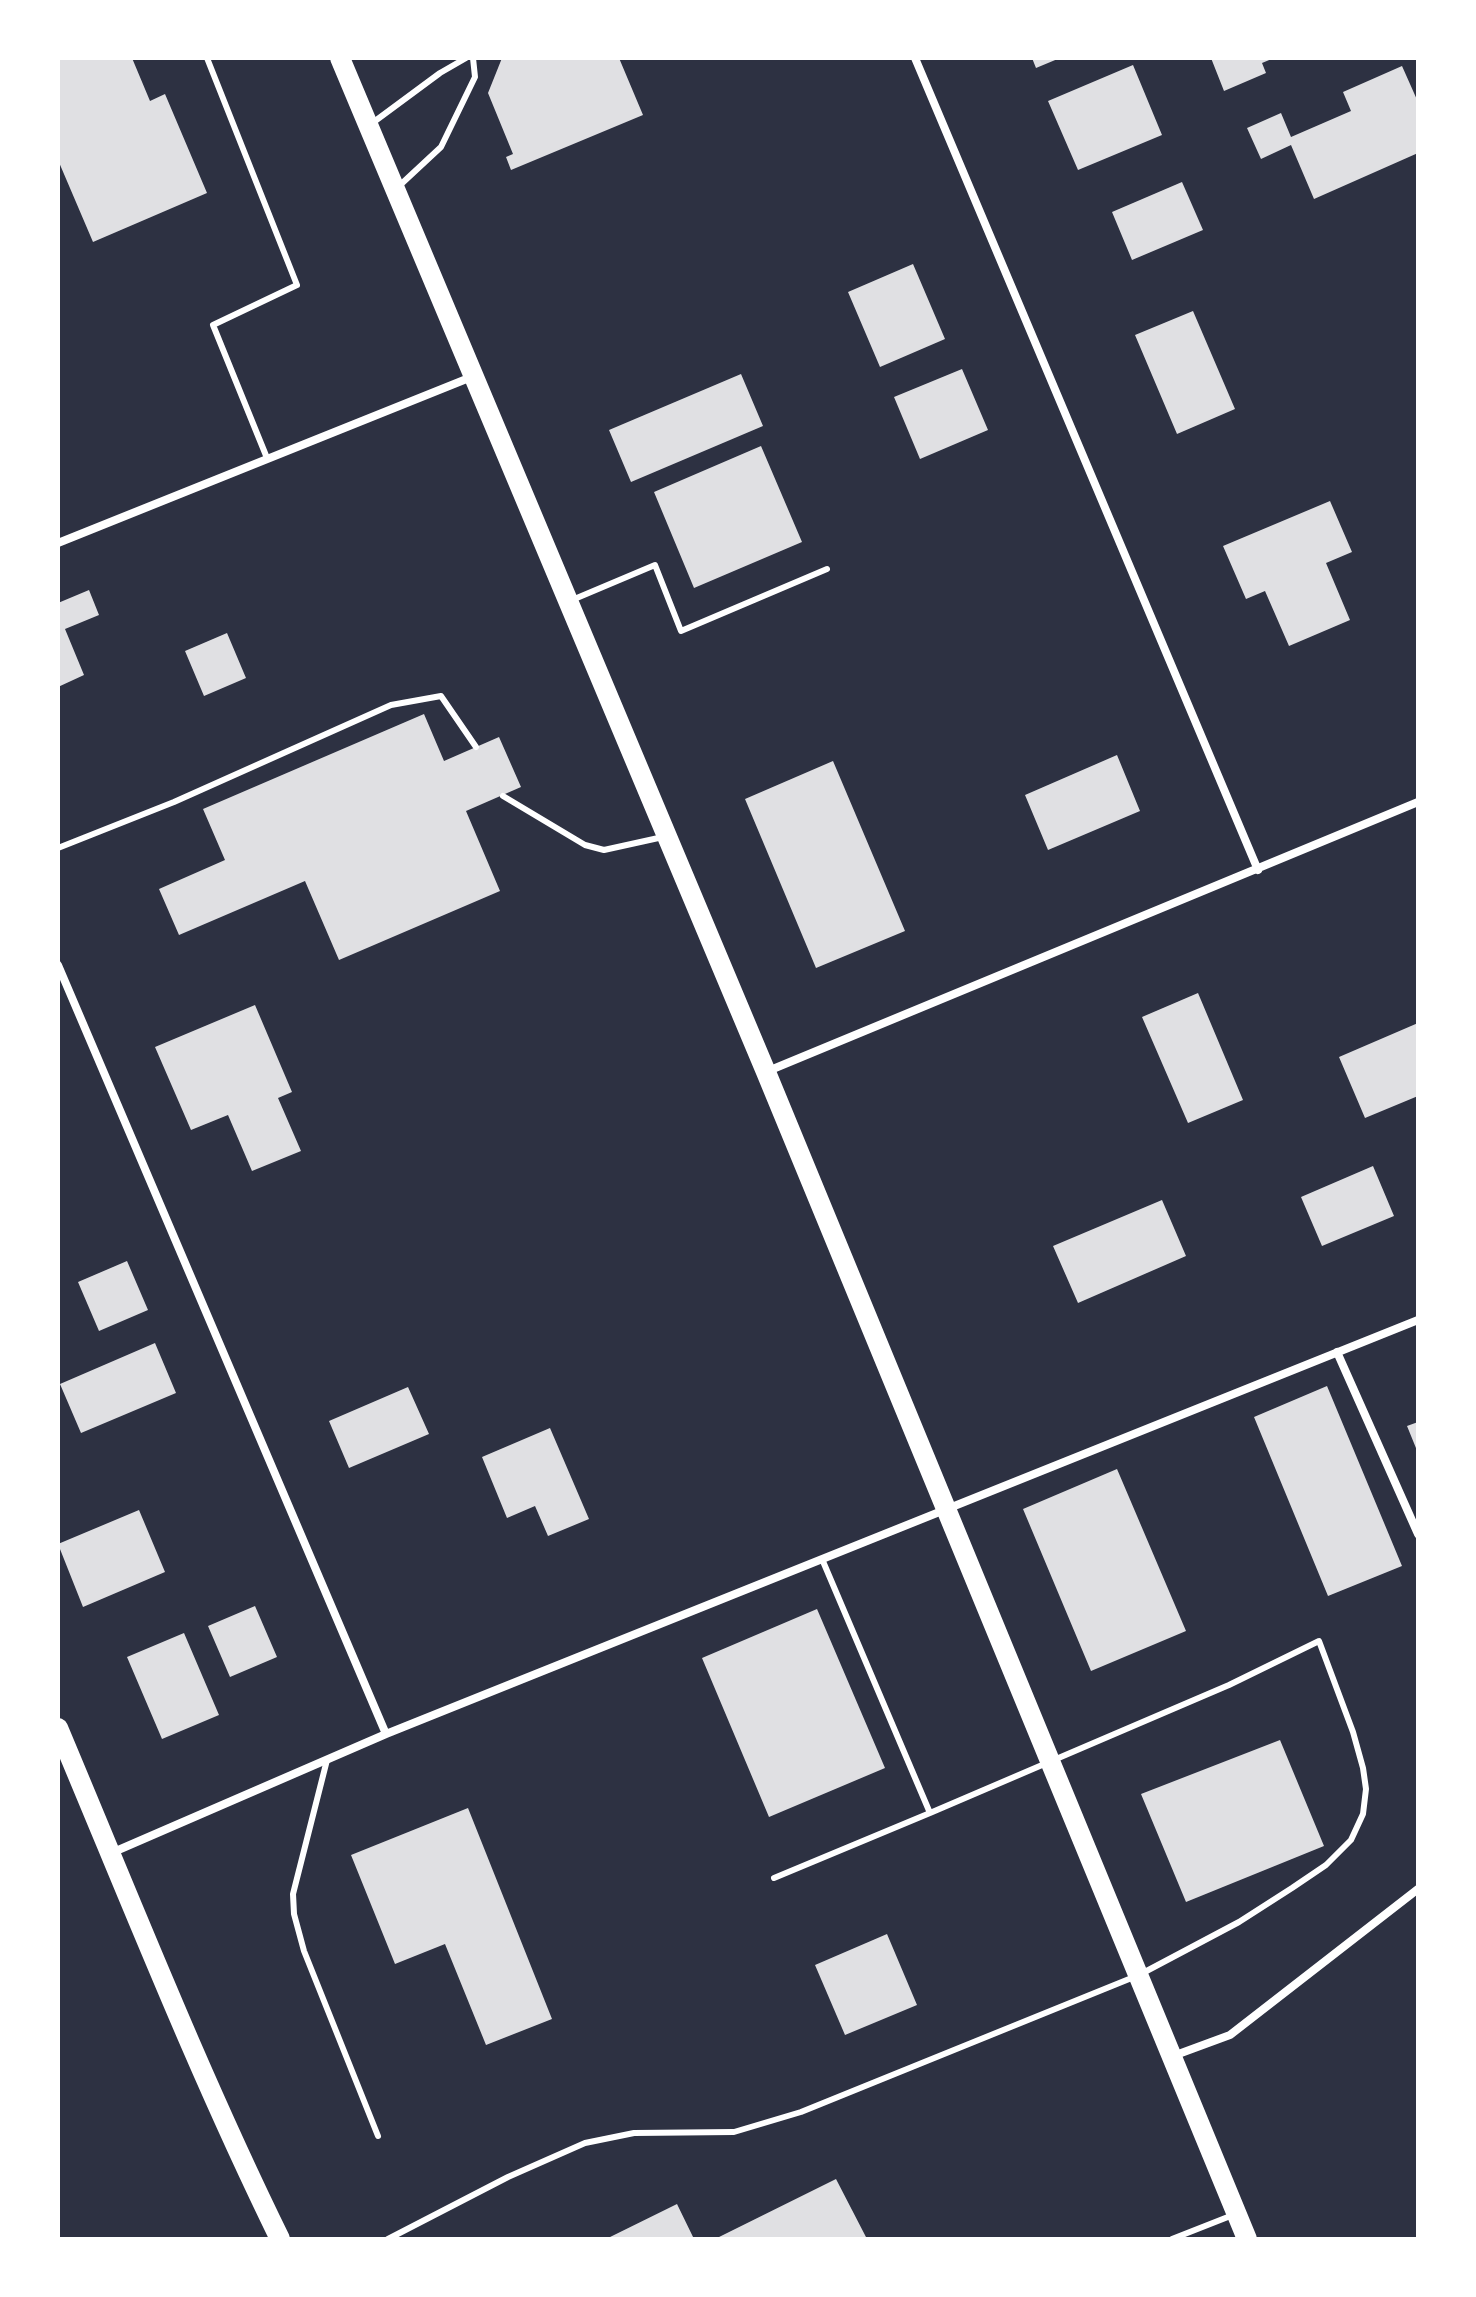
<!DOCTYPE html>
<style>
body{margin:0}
#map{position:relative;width:1476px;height:2297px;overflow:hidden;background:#2d3142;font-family:Barlow,sans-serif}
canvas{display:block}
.frame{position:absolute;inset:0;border:60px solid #fff;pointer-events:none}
</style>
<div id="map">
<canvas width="1476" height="2297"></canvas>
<div class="frame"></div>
</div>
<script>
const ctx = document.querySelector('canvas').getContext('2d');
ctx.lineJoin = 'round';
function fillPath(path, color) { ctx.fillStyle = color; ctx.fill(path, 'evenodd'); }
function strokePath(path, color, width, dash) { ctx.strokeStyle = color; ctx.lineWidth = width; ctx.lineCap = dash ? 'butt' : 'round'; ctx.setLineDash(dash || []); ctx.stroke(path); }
const building = new Path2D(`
 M58 58H132L150 101 165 94 207 193 93 242 58 160Z
 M502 58H619L643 115 511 170 506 157 513 154 488 93Z
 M1032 58H1060L1036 68Z
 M1211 58H1274L1262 63 1266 73 1224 91Z
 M1133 65 1162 135 1078 170 1048 101Z
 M1402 66 1418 102V153L1314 199 1291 145 1261 159 1247 128 1281 113 1291 137 1351 111 1343 92Z
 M1182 182 1203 230 1132 260 1112 212Z
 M913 264 945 339 880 367 848 292Z
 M1193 311 1235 409 1177 434 1135 335Z
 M962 369 988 430 920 459 894 397Z
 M741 374 763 426 631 482 609 430Z
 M761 446 802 542 694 588 654 492Z
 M1330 501 1352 552 1326 563 1350 620 1289 646 1265 591 1246 599 1223 546Z
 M89 590 99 615 65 629 84 675 58 687V603Z
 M227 633 246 678 204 696 185 651Z
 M424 714 444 761 499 737 521 787 466 811 500 891 339 960 305 881 179 935 159 889 225 860 203 809Z
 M1117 755 1140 811 1048 850 1025 795Z
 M833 761 905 931 816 968 745 799Z
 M1198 993 1243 1100 1188 1123 1142 1017Z
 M255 1005 292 1092 278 1098 301 1151 252 1171 228 1115 191 1130 155 1047Z
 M1418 1023V1096L1365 1118 1339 1057Z
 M1373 1166 1394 1216 1322 1246 1301 1197Z
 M1162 1200 1186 1256 1078 1303 1053 1246Z
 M127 1261 148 1310 99 1331 78 1282Z
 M155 1343 176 1393 81 1433 60 1384Z
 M1327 1386 1402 1566 1328 1596 1254 1417Z
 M408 1387 429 1434 349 1468 329 1421Z
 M1418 1422V1453L1407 1426Z
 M550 1428 589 1519 548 1536 535 1506 507 1518 482 1457Z
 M1117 1469 1186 1631 1091 1671 1023 1509Z
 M139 1510 165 1572 83 1607 58 1544Z
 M255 1606 277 1657 230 1677 208 1626Z
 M817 1609 885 1768 769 1817 702 1658Z
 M184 1633 219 1715 162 1739 127 1657Z
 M1280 1740 1324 1846 1186 1902 1141 1794Z
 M468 1808 552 2019 486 2045 445 1944 395 1964 351 1855Z
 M887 1934 917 2005 845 2035 815 1965Z
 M836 2179 867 2239H715Z
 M677 2204 694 2239H606Z`);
const service = new Path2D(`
 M207 58 297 285 213 325 267 458
 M371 124 440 73 466 58
 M398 187 441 147 475 77 473 58
 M572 600 655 565 681 631 827 569
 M503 796 585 845 604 850 663 837
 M58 848 174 802 391 705 441 696 476 747
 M327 1760 293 1894 294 1914 304 1951 378 2136
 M774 1878 930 1813
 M388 2239 508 2177 585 2143 634 2133 734 2132 801 2112 1139 1975 1239 1922 1292 1888 1326 1865 1351 1840 1363 1814 1366 1789 1363 1768 1353 1732 1319 1641 1229 1685 930 1813 822 1559
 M1172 2239 1233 2215`);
const minor = new Path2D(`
 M915 58 1258 870
 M58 543 474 376
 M58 965 386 1734
 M768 1071 1418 802
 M1337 1352 1418 1534
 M109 1854 386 1734 1418 1320
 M1173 2056 1230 2035 1418 1889`);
const primary = new Path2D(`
 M340 58 766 1072 1247 2239
 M58 1728C130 1899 198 2072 280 2239`);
fillPath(building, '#e0e0e3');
strokePath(service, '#fff', 6);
strokePath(minor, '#fff', 8);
strokePath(primary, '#fff', 20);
</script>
